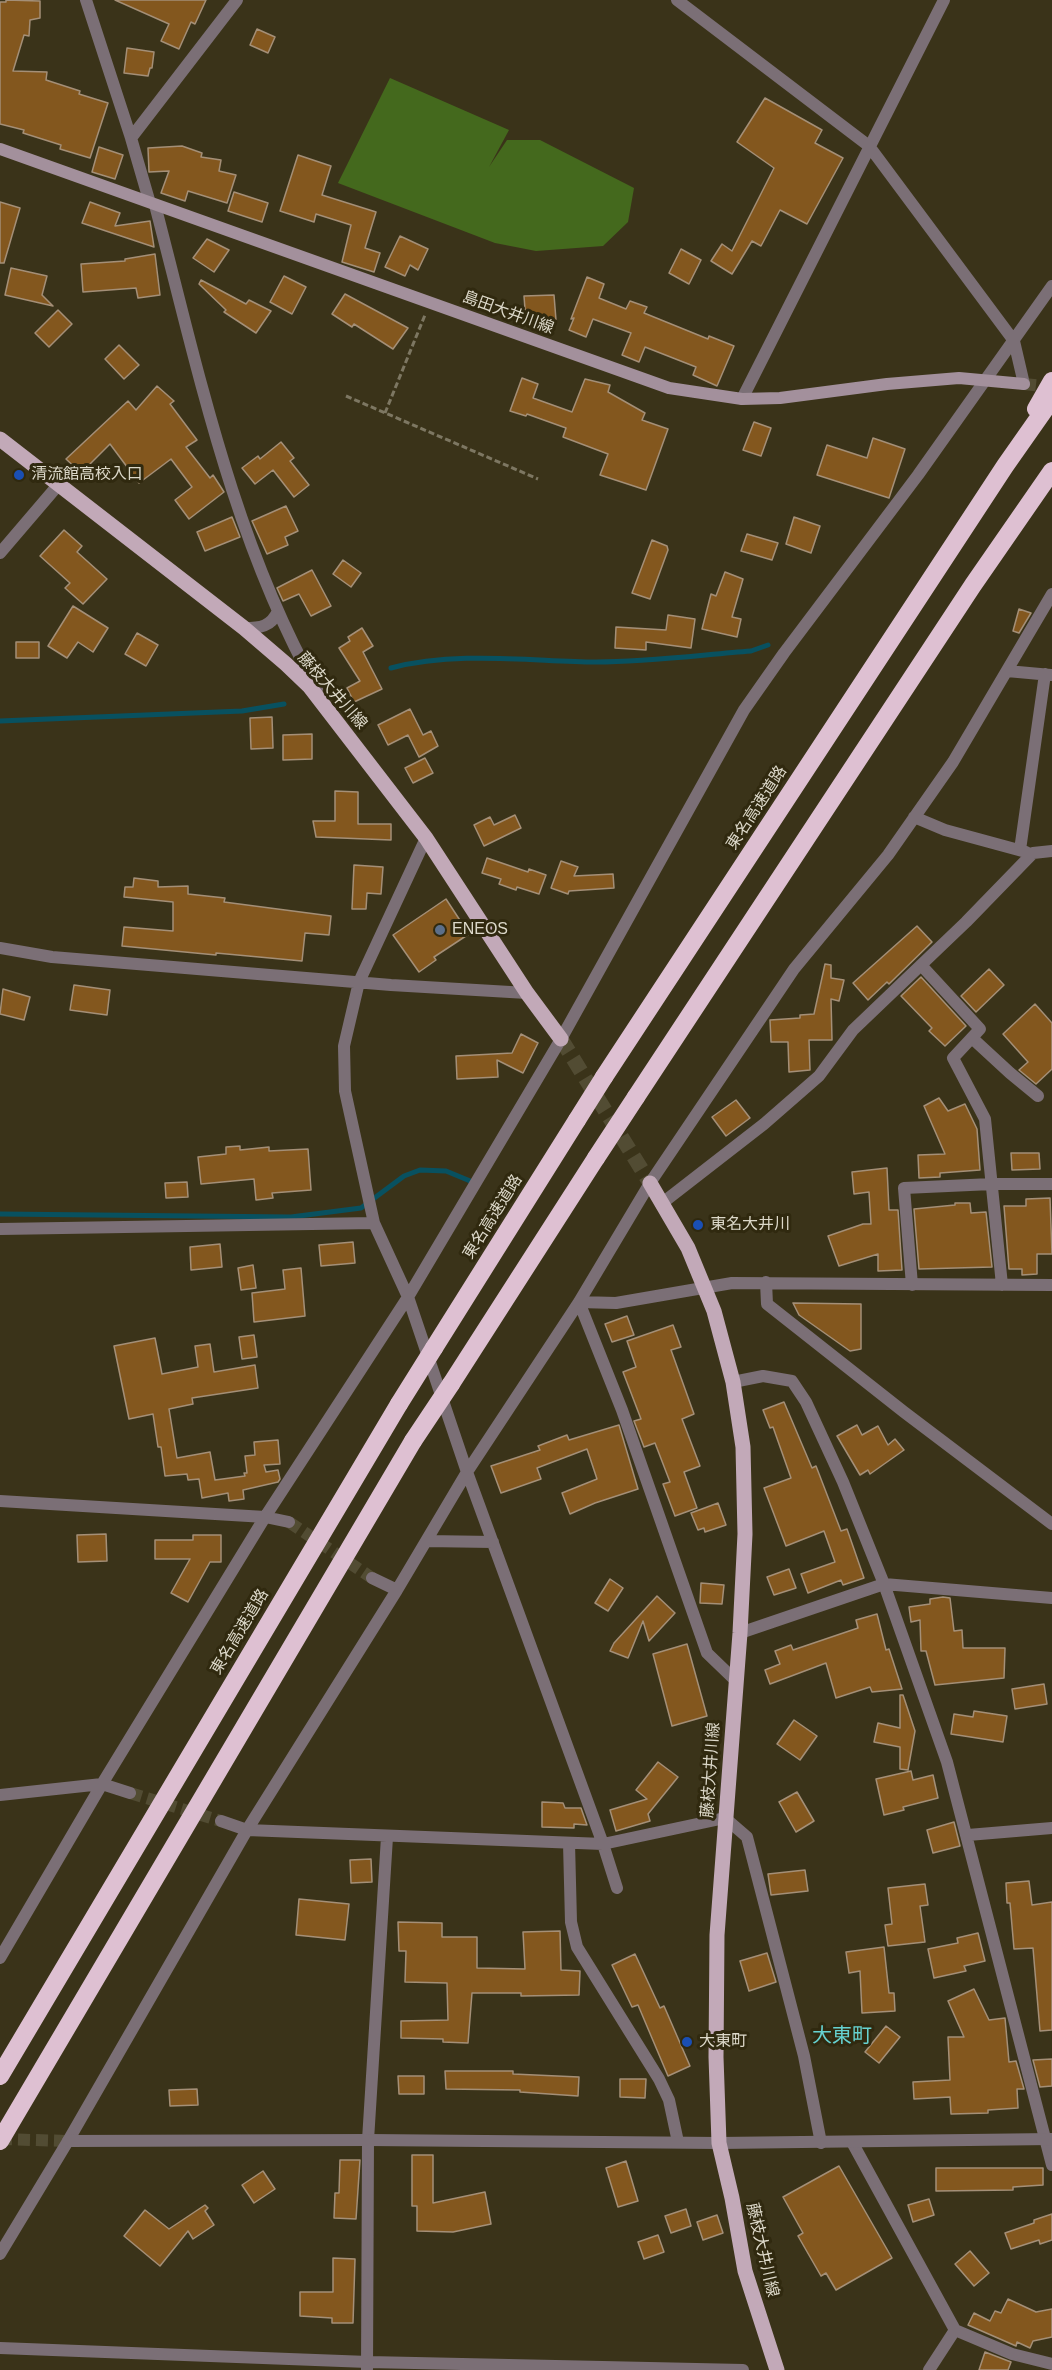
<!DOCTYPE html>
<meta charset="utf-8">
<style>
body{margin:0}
canvas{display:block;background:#3a3319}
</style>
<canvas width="1052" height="2370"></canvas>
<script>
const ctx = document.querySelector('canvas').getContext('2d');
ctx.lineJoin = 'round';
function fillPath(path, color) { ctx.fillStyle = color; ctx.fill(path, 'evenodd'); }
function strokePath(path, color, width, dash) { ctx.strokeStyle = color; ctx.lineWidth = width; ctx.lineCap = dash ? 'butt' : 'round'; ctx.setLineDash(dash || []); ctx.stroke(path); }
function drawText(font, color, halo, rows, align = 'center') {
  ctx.font = font + ' Helvetica,"Noto Sans JP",sans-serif'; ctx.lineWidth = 6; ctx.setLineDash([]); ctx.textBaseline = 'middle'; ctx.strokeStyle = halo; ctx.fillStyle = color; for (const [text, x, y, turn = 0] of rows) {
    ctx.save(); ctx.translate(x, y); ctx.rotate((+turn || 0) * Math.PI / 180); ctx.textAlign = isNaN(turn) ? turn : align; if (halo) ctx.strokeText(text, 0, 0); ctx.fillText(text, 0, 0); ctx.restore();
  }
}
const green = new Path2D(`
 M390 78 509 130 489 167 507 140H540L634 188 628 222 603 246 536 251 495 243 338 183Z`);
const stream = new Path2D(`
 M391 668C456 651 528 661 596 662 647 662 700 655 751 651L768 645
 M0 721 242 711 284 704
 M0 1214 291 1217 361 1208 404 1176 420 1170 446 1171 475 1183`);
const building = new Path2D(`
 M6 0 40 1V18L30 20 29 36 24 35 13 71 47 72 46 80 80 91 79 94 108 103 90 158 60 149 61 145 23 133 24 130 0 124V2H6Z
 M115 0H206L195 24 191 22 179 49 161 41 169 24Z
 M257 29 275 37 268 53 250 45Z
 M127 48 154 52 152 68H150L148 76 124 73Z
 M765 98 822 130 815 143 843 158 807 224 780 210 761 246 752 241 732 274 711 261 722 244 732 251 774 168 737 142Z
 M182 146 202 153 201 157 221 160 219 171 236 175 227 203 188 191 185 201 161 193 169 171 149 172 148 148Z
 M99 147 123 155 115 179 92 172Z
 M298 155 331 166 322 195 376 212 365 248 380 253 374 272 342 262 351 225 316 214 314 222 280 211Z
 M234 192 268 203 262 222 228 211Z
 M0 202 20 208 4 263H0Z
 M90 202 120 213 115 226 150 221 154 247 82 223Z
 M400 236 428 249 418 270 410 265 405 276 385 267Z
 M207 239 229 250 214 272 193 258Z
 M681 249 701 260 689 284 669 273Z
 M155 254 160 295 138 298 136 288 83 292 81 264 125 261V259Z
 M11 268 47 276 42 295 53 306 5 295Z
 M284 276 306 287 292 314 270 302Z
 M587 277 604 284 599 298 626 309 630 301 647 307 644 313 708 339 709 336 734 346 717 386 693 375 696 367 645 347 639 362 622 355 631 333 593 319 586 337 569 330 574 318 571 319Z
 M201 280 246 304 249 300 271 311 256 333 224 312 226 310 199 284Z
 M345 294 408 328 393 349 354 324 352 327 332 314Z
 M554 295 556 320 526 322 524 296Z
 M58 310 72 324 49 347 35 333Z
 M119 345 139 365 124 379 105 359Z
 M522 378 538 384 533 398 572 412 585 379 610 385 608 392 645 413 642 420 668 429 646 490 600 475 608 454 563 437 566 428 527 414 526 416 510 411Z
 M157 386 174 401 170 404 197 440 186 447 210 478 213 475 224 492 189 519 175 500 192 487 171 459 139 483 110 444 81 473 66 459 128 401 136 410Z
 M754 422 771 428 761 456 743 450Z
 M873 438 905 449 889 498 817 475 827 445 867 458Z
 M281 442 294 458 290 461 309 485 294 497 273 470 255 484 242 468 258 456 260 459Z
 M286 506 298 531 285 537 288 545 267 554 252 521Z
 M232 517 240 537 205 551 197 532Z
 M794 517 820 526 811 553 786 544Z
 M64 530 82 546 77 552 107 579 83 604 65 588 70 583 40 556Z
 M747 534 778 543 772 560 741 551Z
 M652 540 667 546 668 550 650 599 632 593Z
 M343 560 361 573 351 587 333 574Z
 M312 570 331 606 311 616 299 594 283 601 277 588Z
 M725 572 743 579 732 617 741 619 737 637 702 629 711 594 716 596Z
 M73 606 108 628 93 652 78 642 67 658 48 646Z
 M1019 609 1031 613 1019 633 1013 631Z
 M668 615 695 619 691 648 646 642V650L615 648 616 627 666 630Z
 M362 628 373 646 363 652 382 689 354 702 347 688 360 681 339 648 350 641 348 637Z
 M137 633 158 645 146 666 125 654Z
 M16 642H39V658H16Z
 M410 709 423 735 431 731 438 746 419 757 408 735 388 745 378 725Z
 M272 717 273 748 251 749 250 718Z
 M312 734V759L283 760V735Z
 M425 758 433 773 413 783 405 768Z
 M335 791 358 792V824H391V840L316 837 313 821H335Z
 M515 815 521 828 484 846 474 825 490 817 494 825Z
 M487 858 528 872 529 869 546 875 539 894 517 887 516 890 499 884 501 879 482 873Z
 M561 861 578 867 574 876 613 874 614 888 569 891 568 894 551 888Z
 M354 865 383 867 381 894 367 893 366 909H352Z
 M134 878 158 881V887L188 886V894L225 898 224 902 331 916 329 935 305 933 302 961 216 953V955L122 946 124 927 173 931V902L124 897 125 887H133Z
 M446 899 469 934 434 957 436 960 419 972 393 935Z
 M917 926 932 942 889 984 887 982 868 1000 853 983Z
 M825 964 831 965V978L844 980 839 1001 831 999 832 1040H809L810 1070 789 1072 788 1042H771L770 1020 800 1018V1015L814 1014Z
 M989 969 1004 985 976 1012 961 996Z
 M921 977 966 1026 945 1046 929 1031 932 1028 901 996Z
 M74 985 110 990 107 1015 70 1010Z
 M3 989 30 997 24 1020 0 1014Z
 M1035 1004 1052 1023V1069L1036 1084 1019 1070 1028 1062 1003 1034Z
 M521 1034 538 1043 523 1073 497 1060 498 1077 457 1079 456 1056 512 1053Z
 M939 1098 948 1111 965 1104 977 1129 980 1170 940 1173V1177L919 1178 918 1155 945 1154 924 1106Z
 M736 1100 750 1118 726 1136 712 1117Z
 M240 1146V1150L269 1147V1151L308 1149 311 1190 272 1193 273 1198 256 1200 254 1179 201 1184 198 1157 226 1154V1147Z
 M1011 1153H1039L1040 1169 1012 1170Z
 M887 1168 889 1210H898L902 1270 878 1271V1254L839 1266 828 1236 863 1224H871L869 1192 854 1194 852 1172Z
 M187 1182 188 1197 166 1198 165 1183Z
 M1050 1198 1052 1254H1037V1274L1022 1275V1269H1009L1004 1206H1026V1199Z
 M955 1203H970L971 1213 986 1212 992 1267 919 1269 914 1209 955 1205Z
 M353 1242 355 1263 321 1266 319 1245Z
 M220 1244 222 1267 191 1270 190 1247Z
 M253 1265 256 1288 241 1290 238 1268Z
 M301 1268 305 1316 254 1322 252 1293 285 1289 283 1270Z
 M793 1303 861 1304V1349L850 1351 799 1315Z
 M627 1316 634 1335 612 1342 605 1324Z
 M673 1325 681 1347 671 1350 694 1414 682 1419 700 1466 684 1472 697 1508 675 1516 663 1484 670 1482 655 1443 644 1447 634 1421 641 1419 623 1372 636 1367 627 1341Z
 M254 1335 257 1357 242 1359 239 1337Z
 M155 1338 162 1374 198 1367 195 1346 210 1344 214 1372 255 1365 258 1388 192 1398 193 1404 169 1409 177 1458 210 1452 215 1480 245 1476 244 1473H247L245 1456 255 1455 254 1442 278 1440 280 1464 264 1465 266 1472 278 1470 280 1479 278 1482 243 1490 244 1499 229 1501 228 1493 202 1498 199 1479 188 1480 187 1474 165 1476 161 1447H158L153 1414 129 1419 114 1346Z
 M784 1402 812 1468 816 1466 841 1531 847 1529 864 1578 843 1585 841 1580 808 1593 801 1574 835 1562 824 1531 786 1546 764 1488 791 1478 773 1427 770 1428 763 1410Z
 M619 1425 638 1489 595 1503 570 1514 562 1493 597 1479 587 1449 537 1468 541 1479 501 1493 491 1466 540 1450 538 1446 567 1435 569 1440Z
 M857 1425 862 1435 878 1426 888 1445 895 1439 904 1450 870 1474 868 1470 860 1475 837 1436Z
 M718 1503 726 1525 705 1532 704 1528 698 1530 691 1513Z
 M106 1534 107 1561 78 1562 77 1535Z
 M193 1535H221V1562H210L188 1602 171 1593 190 1559H155V1540H193Z
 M789 1569 796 1588 774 1595 767 1577Z
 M610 1579 623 1588 608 1611 595 1603Z
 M701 1583 724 1585 722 1604 700 1603Z
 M657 1596 675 1613 649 1641 643 1621 628 1658 610 1651 614 1643Z
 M943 1597 950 1598 954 1631 962 1630 963 1648H1005L1004 1678 935 1685 926 1651H921L920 1620 911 1622 909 1607 930 1604V1599Z
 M877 1614 886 1650 889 1649 902 1689 872 1692 870 1687 836 1698 826 1663 770 1684 765 1670 780 1664 775 1651 791 1645 793 1650 858 1628 856 1620Z
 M687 1644 707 1716 672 1726 653 1654Z
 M1044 1684 1047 1704 1015 1709 1012 1689Z
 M900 1695H903L915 1731 908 1770 900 1769V1747L874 1742 878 1723 900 1728Z
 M974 1711 1007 1716 1003 1742 951 1734 954 1714 973 1717Z
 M794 1720 817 1736 800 1760 777 1744Z
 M658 1762 678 1777 648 1814 650 1821 616 1831 610 1810 647 1799 636 1790Z
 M911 1771 913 1780 933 1775 938 1798 903 1807 904 1810 884 1815 876 1779Z
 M797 1792 814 1821 796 1832 779 1802Z
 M542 1802 563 1803 565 1808H581L587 1825 574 1824V1828L542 1827Z
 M954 1822 960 1846 933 1853 927 1830Z
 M371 1859 372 1882 351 1883 350 1860Z
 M805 1870 808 1891 771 1895 768 1874Z
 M1029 1881 1032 1905 1052 1902V2030L1040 2031 1033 1948 1014 1949 1010 1903H1007L1006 1883Z
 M925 1884 928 1905 920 1906 925 1942 888 1946 885 1925 892 1924 888 1888Z
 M299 1899 349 1904 345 1940 296 1935Z
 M398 1922 442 1923V1937H477V1968L525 1969 523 1932 560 1931 561 1970 580 1971 579 1995 521 1996V1993H472L468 2043 443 2042V2039L401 2038V2021L448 2020 447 1983 405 1982 406 1951H399Z
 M978 1933 985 1961 964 1966 966 1971 934 1978 928 1949 958 1943 957 1938Z
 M884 1947 889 1993H894L895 2011 862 2013 860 1971 849 1973 846 1952Z
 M767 1953 776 1982 749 1991 740 1961Z
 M635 1954 660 2008 664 2006 690 2066 668 2076 638 2005 632 2007 612 1965Z
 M974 1989 989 2020 1005 2018 1009 2062 1016 2061 1024 2089H1017L1018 2108 988 2110V2113L951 2114 950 2097 914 2099 913 2082 950 2080 948 2037H964L948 2001Z
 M886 2026 900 2037 879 2063 865 2052Z
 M1052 2059V2086L1040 2087 1033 2060Z
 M445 2071H513V2074L579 2077 578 2096 520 2092V2090L446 2089Z
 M398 2076H424V2094H399Z
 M620 2079H646L645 2098 620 2097Z
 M197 2089 198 2105 170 2106 169 2090Z
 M412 2155H433V2203L485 2192 491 2224 453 2232 417 2231V2206H412Z
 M340 2160H360L356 2219 334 2218 335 2193H339Z
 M626 2161 638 2201 618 2207 606 2168Z
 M839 2166 892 2258 836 2290 826 2273 821 2276 798 2236 803 2233 783 2197Z
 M936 2168H1043V2185L1013 2187V2190L936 2191Z
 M263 2171 275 2189 254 2203 242 2185Z
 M929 2199 934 2215 913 2222 908 2205Z
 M205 2205 208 2208 205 2211 214 2225 193 2239 188 2231 160 2266 124 2236 145 2210 169 2229Z
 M686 2209 691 2226 671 2233 665 2216Z
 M1052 2214V2240L1040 2244 1039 2240 1011 2249 1005 2233 1034 2223V2220Z
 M717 2215 723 2233 703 2240 697 2222Z
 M658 2235 664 2252 644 2259 638 2242Z
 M970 2251 989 2273 974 2286 955 2264Z
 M333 2258 355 2259 353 2323H332V2318L300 2316V2292H333Z
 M1008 2299 1036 2312 1052 2309V2337L1033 2341 1030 2348 1017 2342 1016 2346 968 2325 974 2313 990 2321 995 2311 1001 2313Z
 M985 2352 1011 2362 1008 2370H979Z`);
const minorTunnel = new Path2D(`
 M289 1522 372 1578
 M130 1793 221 1821`);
const tertiaryTunnel = new Path2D(`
 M0 2139 68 2141`);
const secondaryTunnel = new Path2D(`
 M1024 384 1052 387`);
const primaryTunnel = new Path2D(`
 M561 1039 650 1183`);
const path = new Path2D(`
 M346 396 538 479
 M385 413 425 315`);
const minor = new Path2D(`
 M86 0 131 138 149 200
 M677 0 869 146 1014 341 1024 384
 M131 138 237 0
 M155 205C198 369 233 540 317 689
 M742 399 944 0
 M0 553 59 484
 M244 628C260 628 271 627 278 611
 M1007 671 1051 675
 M914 817 945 830 1026 852
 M426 838 359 982 344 1046 345 1091 374 1223 408 1297 467 1472 603 1844 617 1888
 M1020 850 1045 674
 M0 948 52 957 391 985 527 993
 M921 965 980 1029 953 1058 985 1119 1002 1285
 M972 1038 1010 1073 1038 1096
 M661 1204 764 1124 819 1076 853 1030 966 922 1033 853 1052 851
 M0 1229 374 1223
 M766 1282 767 1304 904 1412 1052 1524
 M912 1285 904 1188 992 1184H1052
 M733 1382 763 1376 792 1381 806 1402 843 1482 884 1584 947 1762 1052 2165
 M0 1501 265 1517 289 1522
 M426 1541 493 1542
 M372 1578 397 1590
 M740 1633 884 1584 1052 1598
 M735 1680 707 1653 622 1410 579 1302 616 1303 732 1283 1052 1285
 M0 1795 102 1784 130 1793
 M221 1821 247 1830 603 1844 725 1818 747 1837 804 2056 821 2143
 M968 1835 1052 1828
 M569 1843 571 1922 577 1947 659 2079 669 2100 678 2142
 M0 1958 102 1784 265 1517 408 1297 561 1039 744 710 784 653 918 475 1052 286
 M852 2142 955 2330 1012 2354 1052 2364
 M0 2254 68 2141 247 1830 397 1590 467 1472 579 1302 650 1183 794 969 888 855 953 762 1052 594
 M0 2348 368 2362 743 2370
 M367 2369 368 2140 387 1837
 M929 2370 955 2330`);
const tertiary = new Path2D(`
 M68 2141 368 2140 719 2143 1052 2139`);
const secondary = new Path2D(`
 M0 149 669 388 742 399 780 398 887 384 959 378 1024 384`);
const primary = new Path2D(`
 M0 439 244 628 286 664 309 686 426 838 527 993 561 1039
 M650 1183 688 1248 714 1311 733 1382 743 1447 745 1534 740 1633 717 1935 716 2057 719 2143 732 2198 745 2271 777 2370`);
const motorway = new Path2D(`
 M1036 409 1052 381
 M604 1077 1005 466 1052 399
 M636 1097 973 585 1052 471
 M434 1348 577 1120
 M451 1384 596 1158
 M0 2076 399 1404
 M0 2141 413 1441`);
const motorwayBridge = new Path2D(`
 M577 1120 604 1077
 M596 1158 636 1097
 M399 1404 434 1348
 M413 1441 451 1384`);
const markers = [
 [19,475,6,"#1a4fb4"],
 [440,930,6,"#5c6f8a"],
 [698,1225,6,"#1a4fb4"],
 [687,2042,6,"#1a4fb4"]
];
const streetNames = [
 ["島田大井川線",508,313,20],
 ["藤枝大井川線",332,691,49],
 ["東名高速道路",757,808,-57],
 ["東名高速道路",493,1217,-58],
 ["東名高速道路",240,1632,-59],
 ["藤枝大井川線",711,1770,-86],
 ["藤枝大井川線",762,2250,77]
];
const poiNames = [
 ["清流館高校入口",31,475],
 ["ENEOS",452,930],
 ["東名大井川",710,1225],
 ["大東町",699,2042]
];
const quarterNames = [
 ["大東町",842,2036]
];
fillPath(green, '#44691d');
strokePath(stream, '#085160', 5);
fillPath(building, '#83571e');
strokePath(building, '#a48f77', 1.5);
strokePath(minorTunnel, '#524c33', 12, [12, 6]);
strokePath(tertiaryTunnel, '#524c33', 12, [12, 6]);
strokePath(secondaryTunnel, '#524c33', 12, [12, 6]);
strokePath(primaryTunnel, '#524c33', 15, [15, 8]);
strokePath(path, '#7d7762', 3, [6, 3]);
strokePath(minor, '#7b6f76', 12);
strokePath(tertiary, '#7b6f76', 12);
strokePath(secondary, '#a3909c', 12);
strokePath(primary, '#c2a9b8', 15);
strokePath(motorway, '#dec0d2', 18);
strokePath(motorwayBridge, '#dec0d2', 18);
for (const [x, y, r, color] of markers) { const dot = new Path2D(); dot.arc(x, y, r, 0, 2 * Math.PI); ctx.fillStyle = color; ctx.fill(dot); strokePath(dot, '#30290f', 2); }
drawText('16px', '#dcd8c9', '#30290f', streetNames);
drawText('16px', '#dcd8c9', '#30290f', poiNames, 'left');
drawText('20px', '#66d2d1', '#30290f', quarterNames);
</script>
